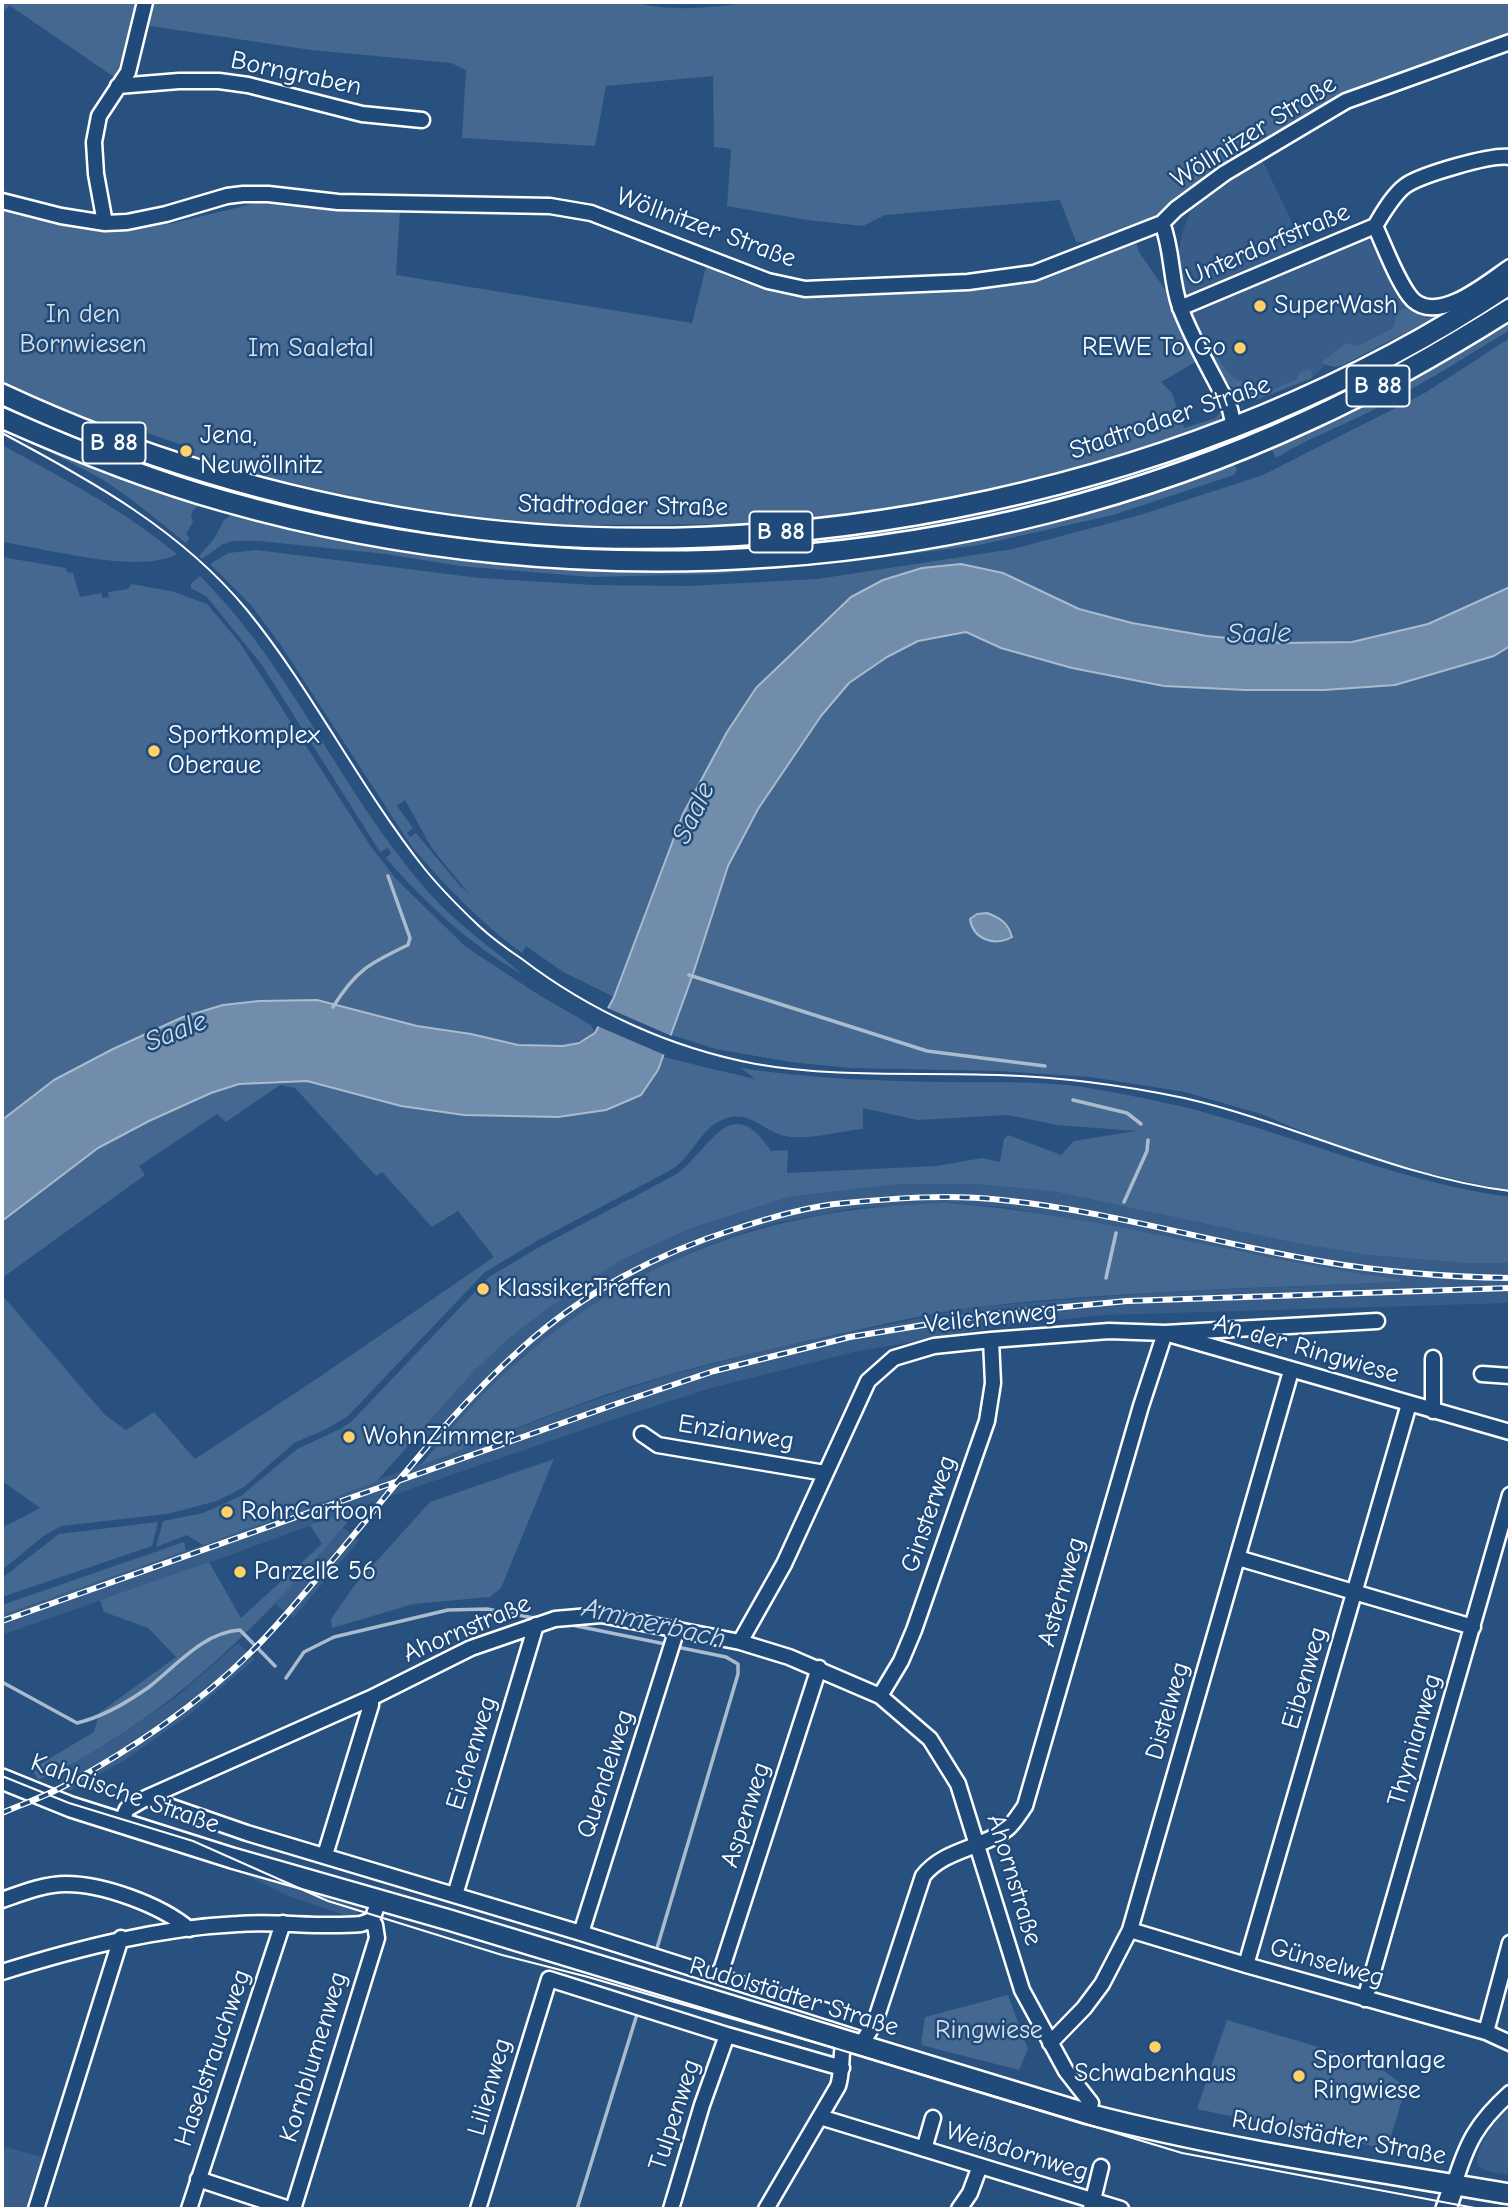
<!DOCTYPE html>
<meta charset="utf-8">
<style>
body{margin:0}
#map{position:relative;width:1512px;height:2211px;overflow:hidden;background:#28517f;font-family:"Comic Neue",sans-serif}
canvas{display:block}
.frame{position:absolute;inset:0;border:4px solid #fff;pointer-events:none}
</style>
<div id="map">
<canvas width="1512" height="2211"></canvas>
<div class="frame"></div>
</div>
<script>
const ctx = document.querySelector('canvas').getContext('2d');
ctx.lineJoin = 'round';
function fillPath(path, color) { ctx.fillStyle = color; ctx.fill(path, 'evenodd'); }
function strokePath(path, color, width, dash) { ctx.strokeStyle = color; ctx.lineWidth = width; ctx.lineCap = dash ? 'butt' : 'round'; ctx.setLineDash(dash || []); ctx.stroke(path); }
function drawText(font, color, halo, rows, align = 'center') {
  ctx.font = font + ' "Comic Neue",sans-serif'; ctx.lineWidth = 5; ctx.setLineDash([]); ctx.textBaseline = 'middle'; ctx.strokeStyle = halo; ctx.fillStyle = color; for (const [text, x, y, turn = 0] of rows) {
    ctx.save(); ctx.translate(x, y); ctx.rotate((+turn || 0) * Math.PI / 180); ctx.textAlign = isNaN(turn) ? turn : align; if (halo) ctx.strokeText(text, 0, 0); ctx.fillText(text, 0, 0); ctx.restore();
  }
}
const built = new Path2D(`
 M1260 156 1306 251 1192 297 1187 296 1180 289 1176 269 1182 233 1190 212 1196 202Z
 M1362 237 1378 244 1426 311 1425 323 1343 365 1335 367 1325 365 1312 378 1256 400 1244 399 1222 374 1210 356 1191 318 1194 310Z
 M899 1184H972L1052 1191 1295 1243 1369 1255 1465 1263H1510V1303L1104 1315 993 1327 854 1352 711 1388 615 1419 419 1486 227 1556 2 1635V1615L186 1551 574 1407 666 1376 769 1349 975 1307 1161 1292 1399 1282 1398 1279 1314 1267 1006 1207 946 1203 855 1208 776 1223 739 1234 693 1251 630 1281 574 1317 521 1358 473 1405 434 1449 418 1435 473 1372 507 1340 547 1309 621 1260 692 1228 789 1197Z
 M343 1527 359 1541 293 1618 275 1604Z
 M238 1643 255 1659 189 1715 125 1760 70 1791 51 1774 112 1741 175 1698Z
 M245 1861 305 1888 360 1907 359 1911 353 1918 288 1896 240 1872Z
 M1510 2104V2175L1490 2172 1481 2168 1477 2163 1479 2149 1490 2128Z
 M2 2146 46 2158 30 2209H2Z`);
const green = new Path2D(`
 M2 2H635C672 13 715 7 753 2H1510V33L1346 96 1150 220 1104 241 1076 242 1060 200 885 215 863 226 807 220 727 206 731 149 714 147 713 76 606 86 595 146 462 138 466 70 451 63 311 50 137 24 114 77 9 5 2 14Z
 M265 201 400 211 396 275 692 323 706 267 744 283 791 295 863 294 968 286 1036 277 1084 262 1136 241 1139 252 1166 291 1174 313 1199 360 1161 382 1172 393 1184 428 1216 418 1222 410 1219 420 1214 425 1119 461 941 505 766 524 575 525 483 520 393 506 283 481 192 455 188 447 114 422 109 432 2 383V204L101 226 168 222 169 224Z
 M1510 293V300L1389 372 1266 431 1265 422 1330 395 1416 350Z
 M1413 308 1426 318 1445 312 1343 365 1335 367 1323 364 1322 362 1346 343 1358 346 1393 328 1398 310Z
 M1510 319V330C1464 358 1418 387 1369 412 1338 428 1306 439 1276 458L1272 450 1273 444Z
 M1510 338V587L1428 624 1352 642 1281 643 1207 636 1132 623 1079 609 1003 573 799 647 756 688 727 732 683 814 614 997 563 972 526 946 522 953C481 923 445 886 412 847L280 644 251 605 210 564 228 553 257 550 479 578 594 585 688 586 817 579 1013 549 1140 515 1263 475 1423 394ZM405 800 431 847 469 894 460 886 416 833 410 837 407 833 413 828 397 806Z
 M1208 343 1213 345C1220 365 1231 383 1253 384L1257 394 1261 395 1297 379 1299 373 1308 369 1312 372V378L1256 400 1253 397C1231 396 1215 366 1206 347Z
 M2 401 188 475 210 487 208 488C137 466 69 440 2 408Z
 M2 427 189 499 198 506 193 510 191 517 193 522 186 534 190 538 186 543 131 499 102 479Z
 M1216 440 1217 444C1189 454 1160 462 1132 474 1104 485 1077 496 1047 503 883 545 718 557 549 547 470 542 390 534 313 514H339L584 542 958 514 1051 494Z
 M2 445C63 478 123 510 177 554 139 575 45 548 2 542Z
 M1226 462 1234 464 1237 469 1234 475 1113 515 979 545 849 562 716 574 591 577 460 566 386 554 259 541H233L223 544 202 559 199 556 214 539 224 520 234 513 468 556 853 555Z
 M2 557 66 568 67 572 73 573 80 597 101 593 103 598 109 597 108 592 128 589 131 584 171 591 207 604 240 643 369 844 396 879 466 947 539 995 591 1025 595 1033C557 1058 514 1043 472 1035 454 1031 435 1029 417 1026L54 1080 2 1120Z
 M200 576C285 660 332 772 406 865 422 886 440 906 460 923 480 941 502 956 522 974 470 945 425 903 386 858L391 853 388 848 380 852 262 665 207 597 191 588V584Z
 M966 632 1001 648 1072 668 1164 686 1395 685 1494 656 1510 646V1191L1399 1167 1351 1152 1261 1114 1185 1092 1090 1077 999 1071 849 1068 790 1062 716 1049 671 1035 728 866 758 809 821 716 849 683 887 657 918 641Z
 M663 1057 755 1079 741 1068C808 1078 874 1081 941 1082 991 1083 1046 1080 1095 1089 1138 1097 1182 1105 1224 1118 1319 1145 1412 1184 1510 1197V1263H1465L1369 1255 1295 1243 1052 1191 972 1184H899L789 1197 692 1228 621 1260 547 1309 507 1340 473 1372 376 1482 203 1545 187 1535 156 1547 163 1521 203 1513 241 1496 297 1449 340 1429 351 1422 489 1277 543 1245 675 1175C710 1152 729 1088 771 1151L788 1150 787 1173 937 1166 982 1158 1000 1162 1004 1139 1008 1135 1061 1155 1074 1141 1136 1131 1057 1125 1008 1115 917 1120 863 1108V1129C841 1131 813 1139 792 1137 762 1135 750 1103 716 1123 700 1133 691 1157 671 1170L540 1239 485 1272 347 1417 324 1430 294 1443 244 1487 217 1501 167 1514 61 1526 45 1535 2 1570V1528L40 1508 2 1481V1295L105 1415 126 1430 154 1412 195 1459 315 1380 494 1257 458 1211 432 1227 382 1172 376 1176 295 1088 280 1085 226 1122 217 1114 139 1166 145 1175 2 1278V1221L98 1148 149 1121 211 1093 239 1084 307 1081 401 1106 464 1115 558 1117 606 1110 658 1070Z
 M946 1203C1099 1214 1247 1259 1399 1279V1282C1258 1288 1117 1291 977 1307 936 1312 894 1322 853 1331 791 1344 729 1358 668 1375 584 1399 502 1434 420 1466 452 1428 484 1390 522 1358 647 1251 783 1207 946 1203Z
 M554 1459 501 1588 490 1597 413 1604 332 1628 331 1619 354 1586 430 1502Z
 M359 1508C268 1618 169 1721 38 1780L32 1769 94 1732 99 1713 176 1657 148 1628 104 1612 100 1600 209 1562 241 1618 322 1544 310 1525Z
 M158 1522 152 1546 2 1597V1578L59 1534Z
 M184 1542 186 1551 2 1615V1605Z
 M1008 1995 1028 2049 1019 2070 921 2045 925 2017Z
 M1227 2020 1373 2063 1406 2087 1387 2149 1197 2109Z`);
const water = new Path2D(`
 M961 564 1003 573 1079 609 1132 623 1207 636 1281 643 1352 642 1428 624 1510 587V646L1494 656 1395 685 1324 690H1246L1164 686 1072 668 1001 648 966 632 918 641 887 657 849 683 821 716 758 809 728 866 692 977 658 1070 641 1095 606 1110 558 1117 464 1115 401 1106 307 1081 239 1084 211 1093 149 1121 98 1148 2 1221V1120L54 1080 113 1049 183 1017 223 1005 259 1001 317 1000 417 1026 471 1034 518 1045 563 1046 579 1043 595 1033 614 997 683 814 727 732 756 688 851 597 883 580 922 568Z
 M987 913C1001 918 1008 923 1012 937 994 947 973 939 970 919L977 914Z`);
const pier = new Path2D(`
 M605 1007 674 1037 667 1056 595 1025Z`);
const stream = new Path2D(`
 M689 975 927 1051 1045 1066
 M333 1007C356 970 370 963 408 945L410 938 388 876
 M1073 1100 1127 1113 1141 1124
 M1124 1202 1147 1151 1148 1140
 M1106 1278 1116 1233
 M567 1624 670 1645
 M286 1678 304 1652 334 1637 448 1610 487 1609 539 1619
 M2 1682 77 1723C102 1717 128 1702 149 1687 176 1666 204 1632 240 1630L275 1666
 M657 1948 738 1674V1664L726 1657 677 1647
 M577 2209 638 2011`);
const minor = new Path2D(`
 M118 86 179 81H219L248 85 362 114 422 120
 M2 201 61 216 105 223 127 222 166 214 227 196 243 194H268L338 202 550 206 591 213 768 281 805 289 968 282 1034 273 1162 223 1176 209 1225 173 1346 101 1510 42
 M105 223 96 174 94 142 99 116 128 72 145 2
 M1162 223C1173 251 1170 279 1180 307 1193 342 1214 376 1230 409L1234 427
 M1375 226C1384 245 1399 286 1413 300 1439 324 1488 282 1510 267
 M1180 308 1375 226C1383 213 1393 195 1405 186 1420 175 1491 154 1510 157
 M1482 1374 1510 1376
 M1433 1411V1358
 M642 1434 658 1445 825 1473
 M1238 1558 1473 1627
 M740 1642 784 1564 868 1381 894 1358 934 1346 991 1340 1109 1331 1165 1333 1377 1321
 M880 1696 901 1661 914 1630 987 1421 993 1383 991 1340
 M146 1798 247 1833 581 1933 874 2026
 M121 1823 127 1809 146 1798 371 1698 471 1648 555 1619 601 1615 740 1642 789 1657 880 1696 930 1739 958 1784 1022 1990 1066 2071 1091 2103 1088 2114
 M325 1855 371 1705V1698
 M455 1895 536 1625
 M2 1900C22 1893 44 1884 66 1884 103 1884 161 1905 189 1929
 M1130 1930 1246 1965 1486 2032 1510 2043
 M581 1933 677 1629
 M1246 1965 1409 1404
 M2 1972C79 1948 157 1928 238 1924 279 1921 320 1928 361 1924L372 1920 379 1900
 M719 1977 819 1668
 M1365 1999 1510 1495
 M1486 2032 1510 1943
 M1050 2043 1084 2008 1102 1984 1130 1930 1291 1371
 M861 2045 875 2022 923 1876C944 1849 982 1849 1008 1828 1014 1823 1020 1813 1025 1806L1141 1406 1165 1333 1510 1432
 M820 2117 1121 2209
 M924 2149 933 2118
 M198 2179 289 2209
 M1454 2185C1467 2142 1477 2123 1510 2093
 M1091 2208 1101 2167
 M36 2209 121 1938
 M189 2209 283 1923
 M293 2209 377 1938 375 1925 369 1922
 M478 2209 549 1979 727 2035 842 2068
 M671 2209 702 2105 727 2035
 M766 2209 838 2086C843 2070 840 2056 844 2040
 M959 2209 970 2193 980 2166`);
const major = new Path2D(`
 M2 394C137 457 278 499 426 522 787 578 1207 488 1510 284
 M2 418C74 450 148 480 224 501 579 602 974 576 1309 420 1379 388 1445 350 1510 309
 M2 1779 71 1807 232 1858 449 1920 1088 2114C1227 2150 1369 2170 1510 2194
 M1446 2209 1454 2185`);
const tram = new Path2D(`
 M2 433C92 481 181 530 247 610 313 691 359 786 424 868 440 888 460 908 479 926 492 938 507 949 522 959 590 1011 671 1048 756 1064 835 1078 918 1072 998 1075 1060 1077 1122 1085 1184 1098 1294 1123 1397 1177 1510 1191
 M2 1776 69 1803 193 1841 328 1901 502 1955 588 1977 841 2050 1182 2153 1480 2209`);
const rail = new Path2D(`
 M2 1621 616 1404 714 1371 850 1337 991 1314 1127 1301 1510 1288
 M2 1813C23 1804 46 1796 66 1785 129 1751 199 1704 250 1653 279 1625 304 1593 331 1562 393 1489 451 1411 523 1347 583 1293 658 1253 735 1229 770 1218 808 1206 845 1203 897 1198 950 1194 1002 1200 1109 1211 1213 1243 1319 1261 1383 1272 1446 1277 1510 1278`);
const markers = [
 [1260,306,7,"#ffd166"],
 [1240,348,7,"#ffd166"],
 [186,451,7,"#ffd166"],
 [154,751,7,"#ffd166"],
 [483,1289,7,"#ffd166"],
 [349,1437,7,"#ffd166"],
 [227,1512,7,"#ffd166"],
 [240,1572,7,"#ffd166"],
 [1155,2047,7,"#ffd166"],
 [1299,2076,7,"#ffd166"]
];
const shields = [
 [1378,386,63],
 [114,443,63],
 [781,532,63]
];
const shieldNames = [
 ["B 88",1378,386],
 ["B 88",114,443],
 ["B 88",781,532]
];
const streetNames = [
 ["Borngraben",296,74,12],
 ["Wöllnitzer Straße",1254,132,-32],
 ["Wöllnitzer Straße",706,228,20],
 ["Unterdorfstraße",1268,245,-23],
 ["Stadtrodaer Straße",1170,418,-19],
 ["Stadtrodaer Straße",623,506,1],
 ["Veilchenweg",991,1318,-6],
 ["An der Ringwiese",1306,1349,16],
 ["Enzianweg",736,1433,9],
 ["Ginsterweg",929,1514,-71],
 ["Asternweg",1062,1592,-74],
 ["Ahornstraße",467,1629,-23],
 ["Eibenweg",1305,1678,-74],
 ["Distelweg",1168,1711,-74],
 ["Thymianweg",1415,1740,-74],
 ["Eichenweg",472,1753,-73],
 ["Quendelweg",606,1774,-72],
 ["Kahlaische Straße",125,1794,19],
 ["Aspenweg",746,1815,-72],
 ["Ahornstraße",1014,1880,73],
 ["Günselweg",1327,1963,16],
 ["Rudolstädter Straße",794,1997,17],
 ["Kornblumenweg",314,2057,-73],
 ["Haselstrauchweg",213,2058,-71],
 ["Lilienweg",490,2087,-74],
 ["Tulpenweg",675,2115,-72],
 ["Rudolstädter Straße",1339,2138,10],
 ["Weißdornweg",1017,2152,17]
];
const poiNames = [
 ["SuperWash",1274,306],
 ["REWE To Go",1226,348,"right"],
 ["Jena,",200,436],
 ["Neuwöllnitz",200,466],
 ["Sportkomplex",168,736],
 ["Oberaue",168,766],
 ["KlassikerTreffen",497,1289],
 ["WohnZimmer",363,1437],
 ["RohrCartoon",241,1512],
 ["Parzelle 56",254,1572],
 ["Sportanlage",1313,2061],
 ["Ringwiese",1313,2091],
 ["Schwabenhaus",1155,2074,"center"]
];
const parkNames = [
 ["In den",83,315],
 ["Bornwiesen",83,345],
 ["Im Saaletal",311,349],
 ["Ringwiese",989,2031]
];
const waterNames = [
 ["Saale",1259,634,-1],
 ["Saale",694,813,-65],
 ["Saale",176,1032,-22],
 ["Ammerbach",654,1624,13]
];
fillPath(built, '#375d88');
fillPath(green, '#446890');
fillPath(water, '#718dab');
strokePath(water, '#aabbcd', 2);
fillPath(pier, '#28517f');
strokePath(stream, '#aabbcd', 3.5);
strokePath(minor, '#fff', 19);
strokePath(major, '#fff', 24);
strokePath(minor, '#1f4a7a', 14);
strokePath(major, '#1f4a7a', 19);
strokePath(tram, '#fff', 2);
strokePath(rail, '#fff', 6);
strokePath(rail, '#1f4a7a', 3.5, [10]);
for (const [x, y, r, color] of markers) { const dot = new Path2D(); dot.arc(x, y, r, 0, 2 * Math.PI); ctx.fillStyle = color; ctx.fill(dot); strokePath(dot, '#1f4a7a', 2.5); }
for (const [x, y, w] of shields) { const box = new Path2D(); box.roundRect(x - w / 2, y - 20.5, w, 41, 5); ctx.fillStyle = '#1f4a7a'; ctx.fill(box); strokePath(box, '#fff', 2); }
drawText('bold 24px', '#fff', null, shieldNames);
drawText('26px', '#fff', '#1f4a7a', streetNames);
drawText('26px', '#fff', '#1f4a7a', poiNames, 'left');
drawText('26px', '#dae1e9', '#1f4a7a', parkNames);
drawText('italic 28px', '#d4dde6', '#1f4a7a', waterNames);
</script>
